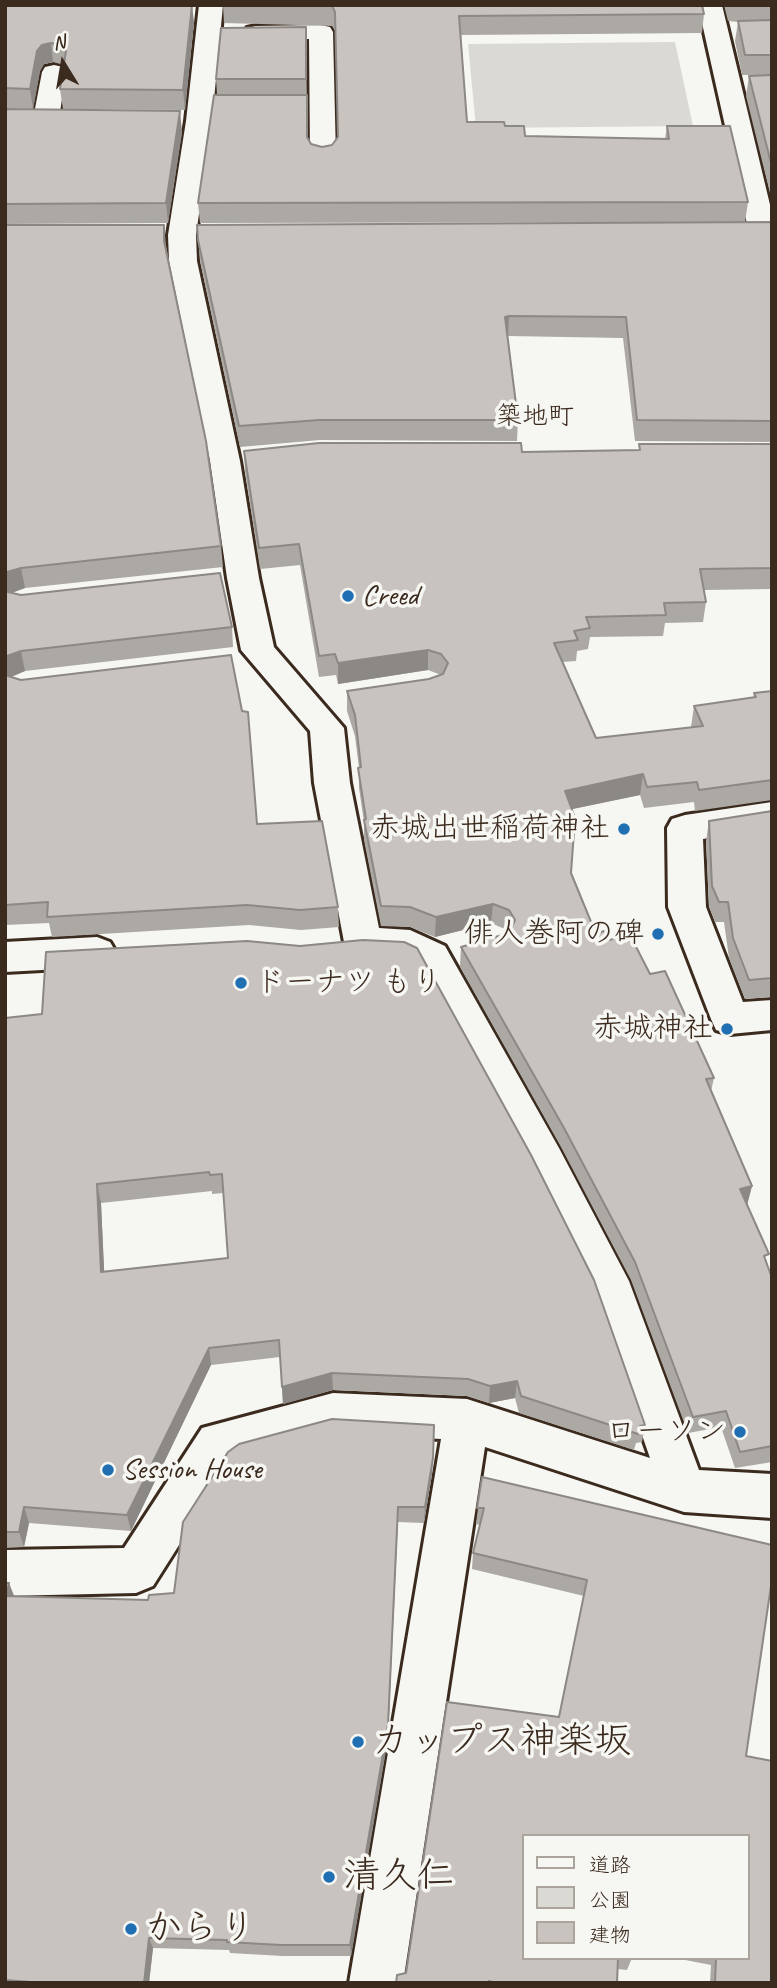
<!DOCTYPE html>
<meta charset="utf-8">
<style>
body{margin:0}
#map{position:relative;width:777px;height:1988px;overflow:hidden;background:#f6f6f2;font-family:Caveat,"Klee One",sans-serif}
canvas{display:block}
.frame{position:absolute;inset:0;border:7px solid #3b2a1e;pointer-events:none}
.legend{position:absolute;left:522px;top:1834px;width:228px;height:126px;box-sizing:border-box;background:#f6f6f2;border:2px solid #aba49d;margin:0;padding:9px 12px;list-style:none;font-size:21px;color:#3b2a1e}
.legend li{display:flex;align-items:center;gap:14px;height:35px}
.legend b{width:35px;border:2px solid #aba49d}
.north{position:absolute;left:28px;top:28px;width:70px;height:70px;-webkit-text-stroke:5px #f6f6f2;paint-order:stroke;rotate:349deg;font-size:19px;font-weight:700;line-height:28px;text-align:center;color:#3b2a1e}
.north::after{content:'';display:block;margin:auto;width:24px;height:32px;background:#3b2a1e;clip-path:polygon(50% 0,100% 100%,50% 72%,0 100%)}
</style>
<div id="map">
<canvas width="777" height="1988"></canvas>
<div class="frame"></div>
<ul class="legend">
<li><b style="height:9px;background:#f6f6f2"></b>道路</li>
<li><b style="height:19px;background:#dad9d3"></b>公園</li>
<li><b style="height:19px;background:#c8c3be"></b>建物</li>
</ul>
<div class="north">N</div>
</div>
<script>
const ctx = document.querySelector('canvas').getContext('2d');
ctx.lineJoin = 'round';
function fillPath(path, color) { ctx.fillStyle = color; ctx.fill(path, 'evenodd'); }
function strokePath(path, color, width, dash) { ctx.strokeStyle = color; ctx.lineWidth = width; ctx.lineCap = dash ? 'butt' : 'round'; ctx.setLineDash(dash || []); ctx.stroke(path); }
function drawText(font, color, halo, rows, align = 'center') {
  ctx.font = font + ' Caveat,"Klee One",sans-serif'; ctx.lineWidth = 7; ctx.setLineDash([]); ctx.textBaseline = 'middle'; ctx.strokeStyle = halo; ctx.fillStyle = color; for (const [text, x, y, turn = 0] of rows) {
    ctx.save(); ctx.translate(x, y); ctx.rotate((+turn || 0) * Math.PI / 180); ctx.textAlign = isNaN(turn) ? turn : align; if (halo) ctx.strokeText(text, 0, 0); ctx.fillText(text, 0, 0); ctx.restore();
  }
}
const green = new Path2D(`
 M675 42 693 126 476 128 468 44Z`);
const minor = new Path2D(`
 M199 5H223L212 121 196 235 197 261 240 461 259 578 274 647 344 728 350 783 379 928 410 930 445 946 559 1148 629 1281 699 1470 772 1474V1518L684 1512 485 1447 403 1983H349L441 1439 333 1433 233 1460 153 1586 136 1593 5 1596V1550L124 1548 202 1428 333 1393 467 1399 650 1458 594 1297 531 1172 419 966C397 955 373 960 350 952L344 942 314 783 310 731 241 650 227 578 210 461 169 261 168 235 186 121Z
 M698 5H722L772 213V239L763 241 753 239 749 233Z
 M321 25 330 27 333 32 336 157 332 163 323 165 314 163 310 157 309 39 256 40 247 38 244 33 247 28 256 26Z
 M54 65 63 67 66 72 59 119 55 124 46 127 37 124 33 119 42 72 45 67Z
 M772 802V828L703 839 706 907 743 1002 772 1000V1030L730 1034 716 1030 711 1019 668 907 667 828 672 819 685 815Z
 M97 937 110 942 116 952 110 962 97 967 5 972V942Z`);
const wall = new Path2D(`
 M5 5 194 22 185 110 63 109 60 89 64 65 53 62 44 64 40 71 33 109 5 108Z
 M223 5H702L704 14 702 33 461 35 467 122 505 126 525 136 665 139 667 126 748 202 745 222 200 223 198 203 307 115V138L311 144 322 147 332 145 338 137 336 32 332 26 224 23Z
 M724 5H772V201L746 96 749 76 757 75H742L735 41 738 22 728 21Z
 M306 27V94H217L216 79Z
 M5 109 182 132 168 223 5 224Z
 M772 222V442L635 441 623 338 508 336 518 420 517 441 320 440 240 447 200 261 197 225Z
 M5 225 166 246 221 546 223 567 25 588 12 593 232 627 233 647 25 671 11 677 257 824 338 907 339 927 301 930 249 925 52 937 49 923 5 925Z
 M639 444H772V589L704 590 706 602 703 622 665 623 663 636 590 637 588 649 577 651 576 661 562 662 596 738 691 727 694 706 753 698 754 693 772 691V800L695 811 694 802 644 808 640 795 572 809 571 873 596 934 609 940 650 974 714 1078 711 1091 752 1186 747 1205 772 1278V1462L735 1468 721 1427 688 1433 631 1280 561 1147 460 967 461 947 509 933 507 930 491 923 435 937 410 927 381 926 364 840V822L359 788V768L355 736 347 711V691L429 679 441 675 428 670 338 684 336 675 319 677 300 565 260 569 245 471 244 451 522 452 639 450Z
 M772 811V997L745 999 729 958 724 922H715L709 906 706 841 709 821Z
 M5 1018 645 1425 642 1442 636 1443 634 1450 519 1413 515 1398 489 1403 467 1396 333 1390 283 1404 280 1357 211 1365 131 1531 29 1523 24 1547 5 1548ZM212 1191V1194L223 1193 228 1258 104 1271 101 1203Z
 M432 1474 424 1523 398 1522 388 1738 351 1956H283L230 1953 229 1950 153 1948 149 1983H5V1583L14 1597 148 1600 174 1593Z
 M482 1477 772 1545 746 1756 772 1983H710L711 1965 675 1958H747V1836L523 1958H632L627 1970 618 1969 617 1983H396L406 1973 559 1717 584 1596 472 1569 473 1553 480 1525 476 1524Z`);
const shadedWall = new Path2D(`
 M192 5 194 22 185 110 183 90Z
 M51 43 53 62 44 64 40 71 33 109 30 89 37 51 42 45Z
 M180 111 182 132 168 223 166 203Z
 M509 316 508 336 504 338 505 317Z
 M21 568 25 588 11 593 5 596V576L7 572Z
 M428 650V670L338 684V663Z
 M21 651 25 671 11 677 5 685V659L7 656Z
 M643 774 640 795 563 811 565 791Z
 M493 904 491 923 435 937 436 917Z
 M97 1184 101 1203 105 1289 101 1272Z
 M752 1186 747 1205 735 1208 740 1189Z
 M209 1348 211 1365 131 1531 127 1515Z
 M332 1373 333 1390 283 1404 282 1387Z
 M517 1381 515 1398 489 1403 490 1386Z
 M433 1458 432 1474 424 1523 425 1507Z
 M24 1507 29 1523 24 1547 19 1532Z
 M398 1507 388 1738 351 1956 350 1945Z
 M9 1583 15 1598 6 1596Z
 M149 1938 153 1948 149 1983H144Z`);
const building = new Path2D(`
 M5 5H192L183 90 60 89 66 51 61 45 51 43 42 45 37 51 30 89 5 88Z
 M300 5H702L704 14 459 16 467 122H504L505 126H524L525 136 669 139 667 126H730L748 202 198 203 214 95H307V137L311 144 322 147 332 145 338 137 335 12 332 6Z
 M772 20V55H745L738 21Z
 M306 27V79H216L221 28Z
 M772 75V167L749 76Z
 M5 109 180 111 166 203 5 204Z
 M772 222V421L637 420 626 317 509 316 505 317 518 420H319L239 426 198 240 197 225Z
 M5 225H164V241L206 441 221 546 21 568 7 572 5 576Z
 M319 443H521L522 452 640 450 639 444H772V568L700 569 706 602 664 603 666 615 586 617 590 628 574 631 578 640 554 643 596 738 703 726 694 706 756 697 754 693 772 691V780L699 790 697 782 647 787 643 774 565 791 575 818 571 873 596 934 604 931 609 940 630 935 650 974 665 971 714 1078 706 1079 752 1186 740 1189 769 1254 764 1256 772 1278V1446L740 1452 726 1411 693 1417 635 1262 564 1128 461 947 509 933 515 920 509 910 493 904 436 917 410 907 381 906 364 820 366 819 358 768 361 767 355 715 347 691 429 679 443 674 448 663 441 654 428 650 338 663 335 654 319 656 299 544 259 548 244 451Z
 M220 573 232 627 21 651 7 656 5 659V587L8 592 21 595Z
 M231 655 242 711 248 712 257 824 322 821 338 907 300 910 247 905 47 917 48 902 5 905V672L8 676 21 680Z
 M772 811V978L749 980 733 938 728 902H719L712 886 709 821Z
 M363 940 404 942 417 948 531 1155 594 1280 645 1425 640 1426 638 1434 521 1396 517 1381 490 1386 468 1379 332 1373 282 1387 279 1340 209 1348 127 1515 24 1507 19 1532H5V1018L42 1014 46 952 247 941 300 946ZM209 1172 210 1175 222 1174 228 1258 101 1272 97 1184Z
 M332 1419 434 1425 433 1458 425 1507H398L388 1725 350 1945H281L227 1942V1940L149 1938 144 1983H44L5 1980V1583H9L6 1596 148 1600 149 1595 174 1593 183 1522 228 1452 239 1444Z
 M482 1477 772 1545V1579L746 1756 772 1761V1983H715L716 1958H747V1836H523V1958H618L617 1983H496L489 1981V1983H396L397 1975 406 1973 447 1702 559 1717 587 1580 473 1553 484 1508H477Z`);
const markers = [
 [348,596,7,"#1f6fb2"],
 [624,829,7,"#1f6fb2"],
 [658,934,7,"#1f6fb2"],
 [241,983,7,"#1f6fb2"],
 [727,1029,7,"#1f6fb2"],
 [740,1432,7,"#1f6fb2"],
 [108,1470,7,"#1f6fb2"],
 [358,1742,7,"#1f6fb2"],
 [329,1877,7,"#1f6fb2"],
 [131,1929,7,"#1f6fb2"]
];
const farNeighbourhoodnames = [
 ["築地町",535,417]
];
const poiNames = [
 ["Creed",362,596,"left"],
 ["赤城出世稲荷神社",610,829],
 ["俳人巻阿の碑",644,934],
 ["ドーナツ もり",255,983,"left"],
 ["赤城神社",713,1029],
 ["ローソン",726,1432],
 ["Session House",122,1470,"left"]
];
const nearPoinames = [
 ["カップス神楽坂",372,1742],
 ["清久仁",343,1877],
 ["からり",145,1929]
];
fillPath(green, '#dad9d3');
strokePath(minor, '#3b2a1e', 6);
fillPath(minor, '#f6f6f2');
fillPath(wall, '#aca8a3');
fillPath(shadedWall, '#8c8885');
fillPath(building, '#c8c3be');
strokePath(building, '#8c8885', 2);
for (const [x, y, r, color] of markers) { const dot = new Path2D(); dot.arc(x, y, r, 0, 2 * Math.PI); ctx.fillStyle = color; ctx.fill(dot); strokePath(dot, '#f6f6f2', 2.5); }
drawText('26px', '#3b2a1e', '#f6f6f2', farNeighbourhoodnames);
drawText('30px', '#3b2a1e', '#f6f6f2', poiNames, 'right');
drawText('37px', '#3b2a1e', '#f6f6f2', nearPoinames, 'left');
</script>
